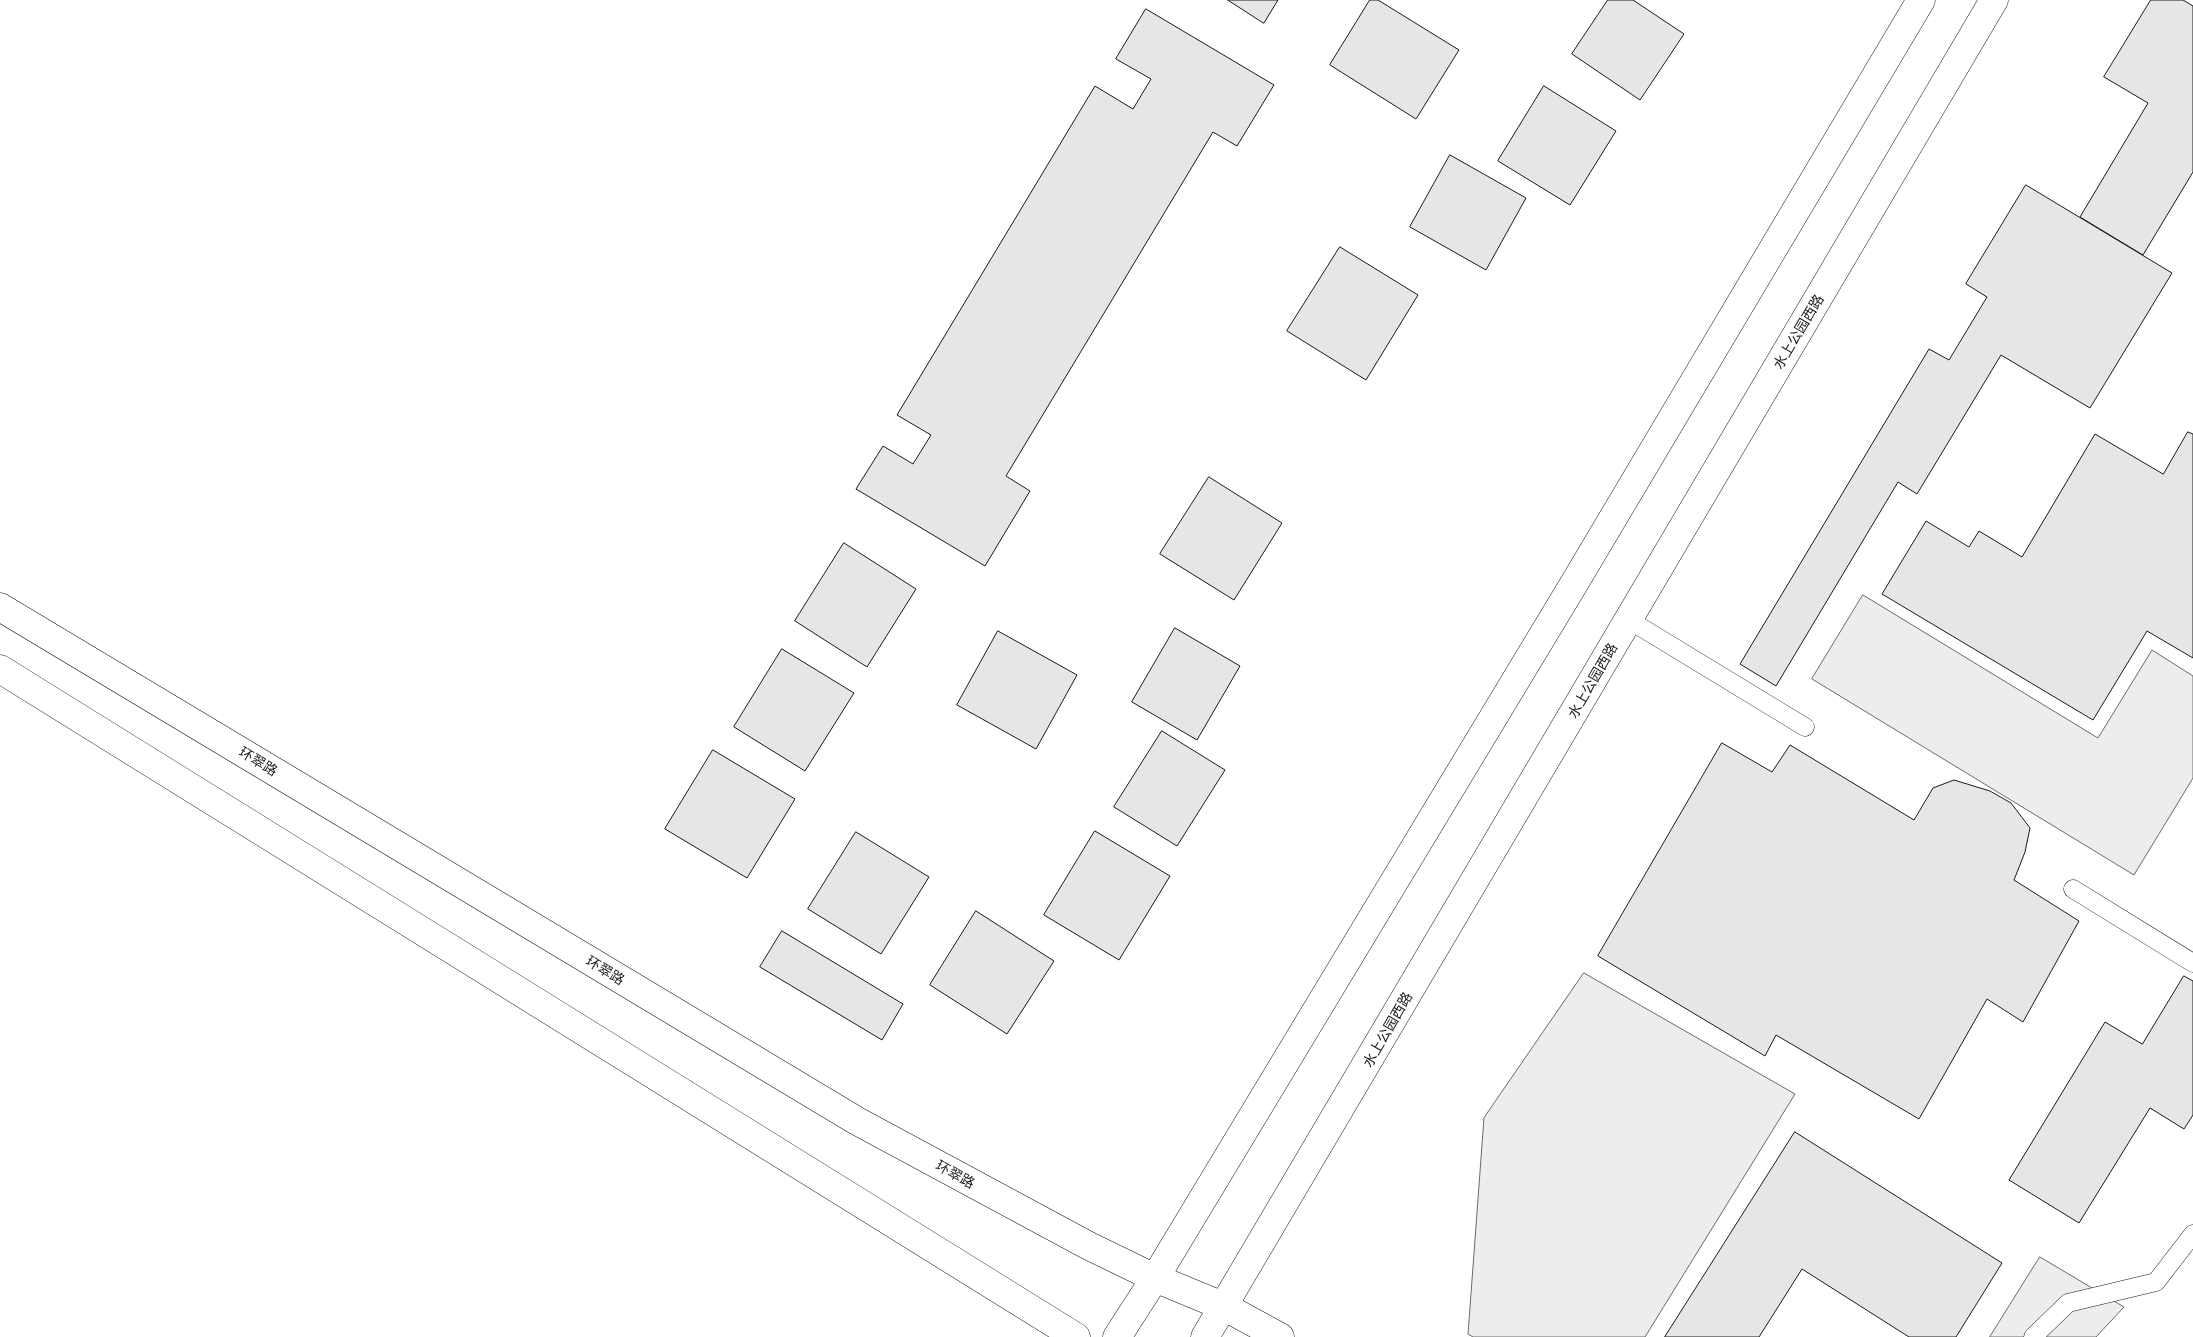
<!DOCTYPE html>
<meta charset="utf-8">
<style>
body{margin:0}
canvas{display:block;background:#fff}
</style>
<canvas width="2193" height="1337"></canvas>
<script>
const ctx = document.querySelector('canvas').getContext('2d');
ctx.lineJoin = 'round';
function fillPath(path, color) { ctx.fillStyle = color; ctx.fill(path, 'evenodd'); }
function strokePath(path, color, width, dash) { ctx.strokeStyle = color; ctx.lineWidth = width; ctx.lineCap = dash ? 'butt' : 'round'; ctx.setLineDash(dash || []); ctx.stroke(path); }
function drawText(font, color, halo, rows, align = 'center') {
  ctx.font = font + ' Raleway,"Noto Sans SC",sans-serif'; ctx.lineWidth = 4; ctx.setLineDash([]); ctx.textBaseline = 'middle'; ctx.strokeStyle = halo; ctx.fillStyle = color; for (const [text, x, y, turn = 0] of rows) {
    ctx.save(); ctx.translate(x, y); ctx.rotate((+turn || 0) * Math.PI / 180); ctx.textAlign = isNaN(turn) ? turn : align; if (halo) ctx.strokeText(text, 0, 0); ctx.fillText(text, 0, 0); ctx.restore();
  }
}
const parking = new Path2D(`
 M1863 595 2098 738 2152 650 2193 676V778L2134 875 1812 679Z
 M1584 973 1795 1094 1645 1337H1473L1468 1334 1484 1118Z
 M2040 1257 2124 1307 2096 1337H1990Z`);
const building = new Path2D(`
 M1228 0H1278L1264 23Z
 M1370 0H1378L1459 50 1416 119 1330 65Z
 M1608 0H1633L1684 34 1640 100 1572 54Z
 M2151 0H2183L2193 6V172L2143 255 2080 217 2148 103 2104 77Z
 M1146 9 1274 85 1237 146 1213 132 1006 476 1030 491 985 566 856 489 883 446 913 464 931 435 897 415 1095 86 1133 109 1151 79 1116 59Z
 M1544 86 1616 131 1570 205 1498 161Z
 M1450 155 1526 198 1486 270 1410 227Z
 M2026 185 2172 273 2090 408 2001 355 1917 494 1898 482 1776 686 1740 664 1929 349 1949 360 1987 297 1966 284Z
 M1340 247 1418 295 1366 380 1287 331Z
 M2188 432 2193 434V658L2147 631 2093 720 1882 594 1926 521 1969 547 1979 531 2022 557 2095 434 2163 474Z
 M1209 477 1282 523 1234 600 1160 554Z
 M844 543 916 589 867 667 795 621Z
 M1175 628 1240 666 1197 740 1132 702Z
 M998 631 1077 675 1036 749 957 705Z
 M782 649 854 693 805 771 734 727Z
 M1162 731 1225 770 1177 846 1114 807Z
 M1722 743 1772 772 1790 745 1914 820 1933 788 1954 780 1990 791 2011 803 2030 828 2025 852 2014 880 2079 921 2023 1022 1987 999 1919 1119 1776 1035 1765 1056 1598 956Z
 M713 750 795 799 747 878 665 829Z
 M1095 831 1170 876 1119 960 1044 915Z
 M856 832 929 877 881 954 808 909Z
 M976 911 1054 961 1007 1034 930 985Z
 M782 931 903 1004 882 1040 760 967Z
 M2184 976 2193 981V1115L2184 1129 2150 1108 2079 1223 2009 1180 2105 1022 2142 1044Z
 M1795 1132 2002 1263 1956 1337H1909L1802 1269 1759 1337H1665Z`);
const lane = new Path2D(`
 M1629 620 1805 727
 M2073 889 2193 963
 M2033 1337 2068 1303 2156 1282 2193 1234`);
const secondary = new Path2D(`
 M0 607 857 1121 1089 1246 1155 1278 1225 1307 1280 1337
 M0 669 1076 1337
 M1117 1337 1155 1278 1575 582 1921 0
 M1205 1337 1994 0`);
const streetNames = [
 ["水上公园西路",1799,332,-59],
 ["水上公园西路",1593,681,-60],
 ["环翠路",258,762,31],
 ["环翠路",605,971,31],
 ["水上公园西路",1388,1030,-60],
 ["环翠路",955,1175,29]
];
fillPath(parking, '#ededed');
strokePath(parking, '#6a6a6a', 1);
fillPath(building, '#e6e6e6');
strokePath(building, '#1a1a1a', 1);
strokePath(lane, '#1a1a1a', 19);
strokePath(secondary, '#1a1a1a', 29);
strokePath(lane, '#fff', 18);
strokePath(secondary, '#fff', 28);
drawText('14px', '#1a1a1a', '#fff', streetNames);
</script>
